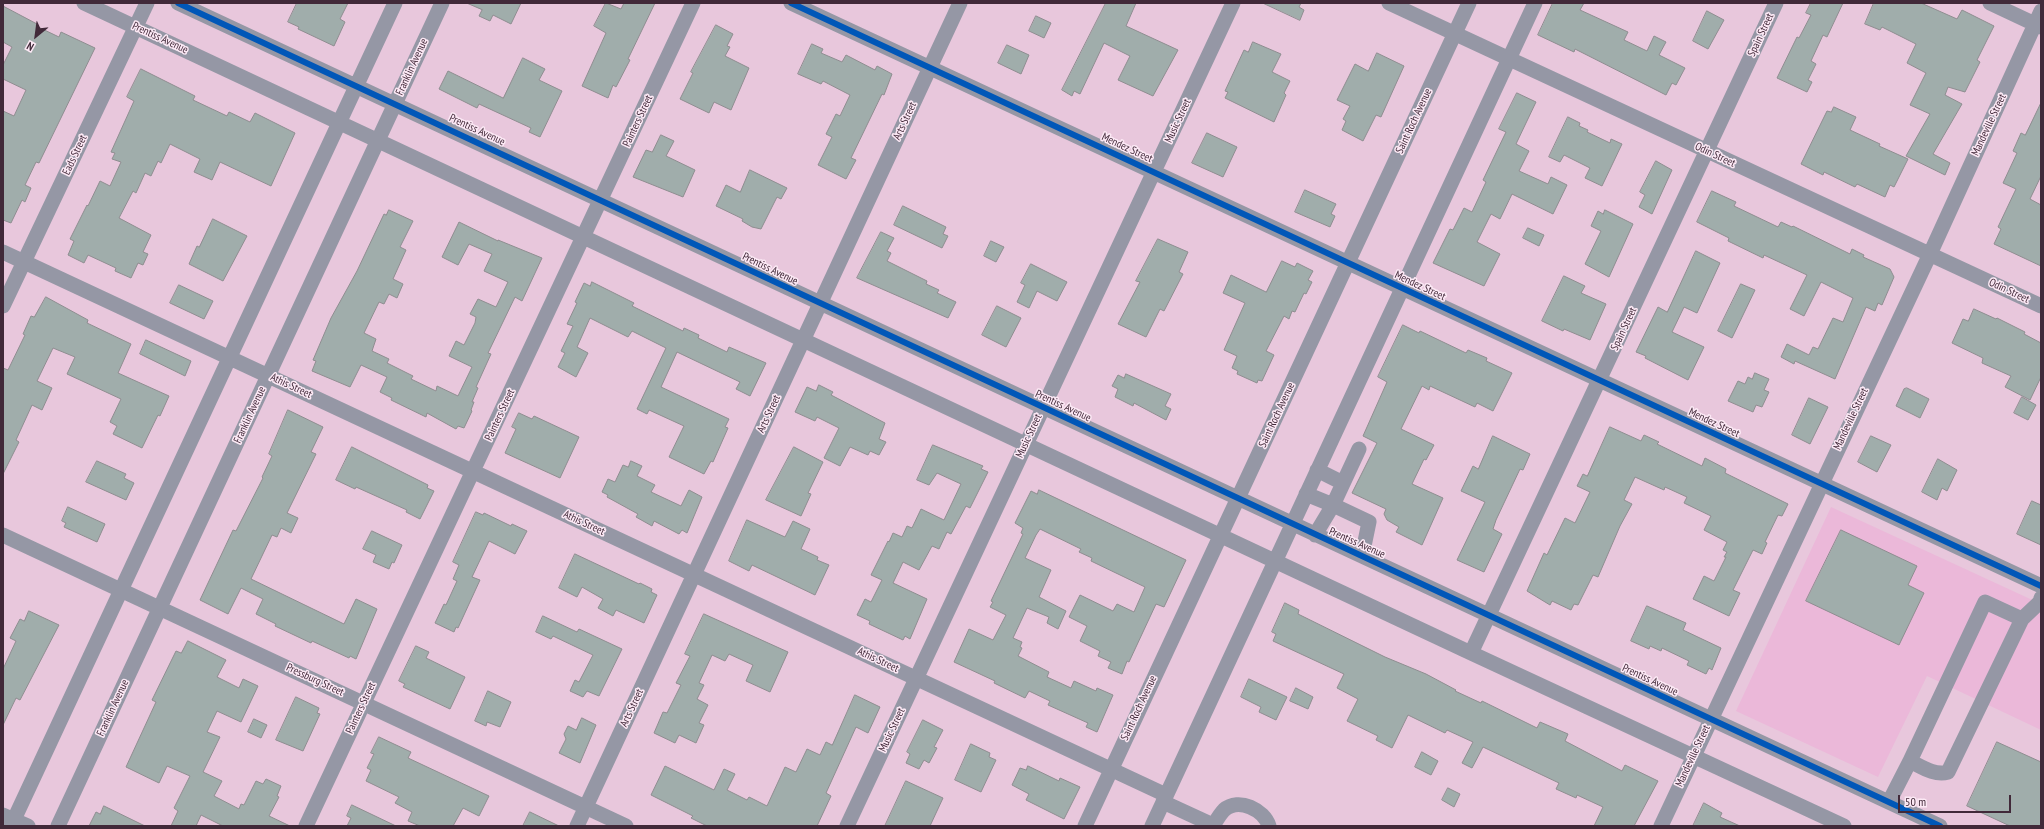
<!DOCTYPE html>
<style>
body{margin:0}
#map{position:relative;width:2044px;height:829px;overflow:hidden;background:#e8c7dc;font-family:"PT Sans Narrow",sans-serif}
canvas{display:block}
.frame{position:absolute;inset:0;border:4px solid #412939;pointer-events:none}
.north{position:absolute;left:16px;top:16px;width:40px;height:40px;-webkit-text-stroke:3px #fce9f5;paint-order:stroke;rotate:209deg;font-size:11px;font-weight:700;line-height:16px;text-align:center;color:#412939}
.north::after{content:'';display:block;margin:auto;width:14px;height:18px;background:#412939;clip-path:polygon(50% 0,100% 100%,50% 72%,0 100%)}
.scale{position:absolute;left:1898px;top:795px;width:113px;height:18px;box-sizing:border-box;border:2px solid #412939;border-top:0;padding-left:5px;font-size:12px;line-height:14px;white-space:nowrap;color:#412939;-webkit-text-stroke:3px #fce9f5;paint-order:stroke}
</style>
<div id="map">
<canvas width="2044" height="829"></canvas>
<div class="frame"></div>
<div class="north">N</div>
<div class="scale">50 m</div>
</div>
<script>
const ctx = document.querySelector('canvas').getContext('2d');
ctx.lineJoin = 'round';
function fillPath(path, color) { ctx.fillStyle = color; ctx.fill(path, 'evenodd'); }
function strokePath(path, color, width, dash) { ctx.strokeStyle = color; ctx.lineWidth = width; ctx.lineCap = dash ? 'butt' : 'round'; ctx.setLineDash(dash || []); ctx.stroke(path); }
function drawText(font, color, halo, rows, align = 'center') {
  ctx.font = font + ' "PT Sans Narrow",sans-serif'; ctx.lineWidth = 3; ctx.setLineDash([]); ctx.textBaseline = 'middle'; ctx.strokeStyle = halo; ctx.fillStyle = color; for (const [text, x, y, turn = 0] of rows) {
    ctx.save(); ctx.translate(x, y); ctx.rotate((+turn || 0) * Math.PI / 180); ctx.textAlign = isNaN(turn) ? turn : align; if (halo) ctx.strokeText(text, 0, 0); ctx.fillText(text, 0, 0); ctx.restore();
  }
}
const built = new Path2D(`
 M1831 507 2041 604V730L1927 676 1878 777 1736 711Z`);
const building = new Path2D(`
 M297 3H348L340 19 345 22 334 46 298 29 299 27 288 22Z
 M467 3H521L511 24 493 15 490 21 479 16 482 10Z
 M606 3 621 9 624 3H655L628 59 630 60 616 87 613 85 608 98 582 86 606 33 594 26Z
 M1106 3H1136L1126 26 1178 50 1153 96 1118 80 1130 56 1104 43 1080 94 1074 91 1072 96 1062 90Z
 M1263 3H1301L1299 7 1304 10 1300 20Z
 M1553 3H1584L1580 10 1628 32 1624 40 1647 51 1654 36 1666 42 1659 55 1685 68 1676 85 1672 83 1666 95 1575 49 1574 52 1538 35Z
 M1811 3H1843L1827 37 1823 35 1811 61 1816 64 1808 80 1812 82 1807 92 1777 78 1797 37 1799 38 1811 15 1806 13Z
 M1874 3H1921L1957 19 1962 10 1994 26 1977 60 1980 62 1965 92 1948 87 1945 95 1962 104 1933 154 1950 163 1945 175 1906 156 1930 114 1910 105 1926 73 1907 63 1916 44 1882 27 1880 30 1865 24Z
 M3 6 37 24 36 26 59 37 61 32 95 48 39 163 36 162 25 185 31 188 25 202 22 200 11 223 3 220V111L14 116 26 90 3 79V65L12 47 3 42Z
 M1707 11 1724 20 1708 49 1693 41Z
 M1036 16 1051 23 1044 38 1029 31Z
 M716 25 733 34 727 46 730 47 725 56 749 68 731 110 714 102 709 113 680 99 693 73 691 72Z
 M1253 42 1281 54 1272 72 1290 81 1284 93 1286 95 1274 122 1225 98 1228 92 1225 91 1244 50 1248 52Z
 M812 44 823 49 821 53 842 62 846 55 875 70 877 66 892 74 884 95 882 94 851 158 856 160 846 179 818 165 832 137 826 134 836 114 840 116 850 95 823 81 821 84 798 74Z
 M1007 45 1029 55 1021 74 998 63Z
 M1377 53 1404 66 1381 117 1376 115 1363 141 1342 130 1346 121 1343 119 1350 106 1337 100 1355 64 1368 71Z
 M523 58 545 69 539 80 562 91 540 137 529 132 531 128 479 104 477 108 439 89 448 71 503 98Z
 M141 69 195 96 193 100 227 116 229 112 250 122 255 113 295 133 271 186 220 162 212 180 194 172 200 159 170 144 161 163 158 161 151 176 145 173 136 193 133 191 119 218 151 235 143 252 148 254 143 265 138 263 131 278 115 271 116 268 88 255 84 263 68 255 74 241 70 239 87 205 88 206 100 181 110 186 121 162 112 159 115 153 111 152 134 101 127 97Z
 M1517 93 1536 102 1516 144 1529 151 1519 171 1548 184 1551 177 1567 185 1553 214 1512 194 1500 219 1491 214 1477 242 1500 254 1484 286 1433 263 1450 229 1453 230 1464 208 1472 212 1486 182 1483 180 1506 132 1499 129Z
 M2041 103V176L2030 199 2041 205V266L1994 244 2001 229 1998 227 2016 189 2003 183 2017 153 2013 151 2021 133 2025 135Z
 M1834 107 1856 117 1850 130 1880 144 1879 146 1908 159 1894 187 1890 185 1885 197 1857 184 1855 187 1824 172 1823 175 1801 164 1827 111 1831 112Z
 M1568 117 1580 123 1579 126 1588 130 1587 132 1610 143 1611 139 1622 144 1602 186 1585 178 1590 168 1564 155 1560 162 1549 157Z
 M1207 133 1237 147 1223 177 1192 163Z
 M661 135 674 141 666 156 695 170 683 197 633 177 646 150 652 152Z
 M1656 161 1672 170 1652 214 1639 207 1645 195 1640 192Z
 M750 170 787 188 781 199 777 197 761 229 752 227 742 221 743 219 716 206 726 185 740 192Z
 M1305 190 1336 204 1331 214 1335 216 1330 227 1295 212Z
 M1712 191 1736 202 1734 206 1778 227 1781 222 1792 227 1793 226 1850 254 1852 249 1864 255 1863 257 1890 269 1894 277 1882 305 1878 303 1875 311 1866 307 1835 379 1795 361 1794 364 1781 357 1787 344 1809 355 1813 347 1818 349 1833 318 1843 322 1853 298 1821 282 1804 316 1790 309 1807 275 1764 255 1763 258 1728 241 1729 238 1697 222Z
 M903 206 946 227 943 234 948 236 942 248 894 225Z
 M389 210 413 221 400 247 406 250 393 279 403 284 397 298 389 294 384 304 379 302 364 333 376 339 372 351 389 359 387 363 413 376 411 379 436 391 437 386 458 396 472 367 449 356 456 341 464 345 475 323 476 317 470 314 478 299 496 307 508 282 484 271 492 254 469 244 458 265 442 257 459 222 498 241V240L542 258 522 301 515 297 488 353 491 354 476 387 478 388 472 402H474L471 410 472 411 464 428 458 426 456 429 427 413 426 417 391 400 392 398 380 392 387 377 361 365 350 387 312 371 316 361 313 360 331 318 357 271 384 214 386 215Z
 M1605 210 1633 224 1609 277 1585 264 1601 231 1591 226 1598 211 1603 214Z
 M213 219 247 236 223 281 189 264 197 246 199 247Z
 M1528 228 1544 235 1539 246 1523 238Z
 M881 232 894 238 887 251 891 253 887 261 927 281 926 284 939 290 937 293 956 302 948 318 857 278Z
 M1158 239 1188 252 1179 272 1183 274 1164 311 1160 309 1146 337 1118 324 1140 282 1136 281Z
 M991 241 1004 247 996 262 984 256Z
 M1696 251 1720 263 1697 313 1684 307 1672 332 1704 347 1688 380 1645 358 1646 356 1636 352 1658 307 1667 312Z
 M1282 261 1295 267 1297 263 1313 271 1308 280 1312 282 1306 294 1304 293 1295 312 1292 311 1289 319 1284 316 1266 351 1274 355 1262 381 1258 380 1257 383 1237 374 1238 371 1232 368 1237 356 1224 350 1245 303 1223 293 1231 275 1266 292Z
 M1031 264 1067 282 1057 301 1037 291 1029 308 1017 302 1025 285 1021 283Z
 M1564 276 1585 286 1581 293 1606 304 1590 340 1564 329 1563 331 1542 321Z
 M592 282 634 303 632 306 683 331 684 328 699 335 698 338 727 352 729 347 766 363 750 396 736 389 740 382 677 352 661 387 729 419 725 427 728 428 713 462 711 461 704 474 669 457 684 426 649 410 647 414 637 409 666 348 632 331 628 337 590 318 577 347 588 353 576 377 558 367 565 353 561 351 573 326 567 324 577 303 575 302 584 283 590 286Z
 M1741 284 1755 290 1732 338 1718 331Z
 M179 285 213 301 204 319 170 303Z
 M46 297 88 320 87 323 131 344 118 373 169 396 160 416 158 415 142 448 113 434 117 426 110 422 121 399 67 374 75 357 53 348 37 381 52 388 42 410 32 405 16 440 19 442 3 474V368L8 370 25 335 23 334 31 316 34 317Z
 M997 306 1021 318 1006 347 982 335Z
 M1974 309 1996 319 1997 318 2025 332 2024 334 2041 343V377L2030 400 2005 387 2011 376 1982 363 1983 358 1952 343 1963 319 1968 321Z
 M1403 325 1419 333 1420 331 1466 353 1468 350 1487 358 1486 361 1512 373 1493 411 1477 403 1475 407 1430 386 1429 390 1422 386 1401 429 1434 445 1426 460 1424 459 1412 484 1443 498 1422 545 1396 532 1399 527 1387 520 1384 514 1386 509 1352 493 1377 443 1363 436 1387 382 1378 377Z
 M146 340 191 361 185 376 140 354Z
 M1755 373 1769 379 1764 390 1769 392 1762 407 1756 405 1753 412 1728 401 1738 381 1745 384 1748 377 1752 379Z
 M1126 374 1171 394 1165 406 1171 409 1166 420 1134 403 1133 406 1115 397 1118 389 1112 386 1118 375 1124 378Z
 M819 385 833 392 831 395 885 423 879 439 886 442 879 455 870 451 868 455 850 447 840 466 824 458 839 428 817 417 815 421 795 412 807 387 816 391Z
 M1907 388 1929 399 1920 418 1896 406 1904 389Z
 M2022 397 2036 405 2028 420 2014 413Z
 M1809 398 1828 407 1810 444 1792 435Z
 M288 410 323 427 311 452 316 454 287 513 298 518 291 533 281 528 277 537 272 535 251 579 344 624 356 599 377 609 356 659 350 656 349 658 312 641 311 643 275 626 276 624 256 614 263 599 241 588 228 614 200 600 233 530 236 531 263 478 262 477 272 456 269 454Z
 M519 413 532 419 534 416 579 437 560 478 505 453 516 429 512 427Z
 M1610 427 1641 441 1644 435 1659 442 1657 444 1702 466 1705 458 1726 469 1725 473 1788 504 1782 516 1778 515 1765 542 1767 543 1762 554 1753 550 1733 590 1740 593 1729 616 1693 599 1704 576 1714 581 1726 557H1724L1727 552 1723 550 1727 542 1704 530 1711 516 1684 503 1687 497 1665 487 1664 490 1635 477 1624 500 1632 504 1620 526 1598 577 1593 575 1578 605 1574 604 1571 610 1552 601 1550 605 1527 591 1544 553 1547 555 1565 518 1575 523 1590 492 1577 486 1583 474 1587 476Z
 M1493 436 1530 454 1523 470 1520 469 1496 520 1493 529 1502 534 1484 572 1457 560 1485 502 1461 491 1473 466 1478 469Z
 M1871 436 1891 445 1877 472 1858 462Z
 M933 445 983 466 981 469 988 472 970 508 966 506 951 534 947 532 939 549 932 546 919 570 903 562 893 583 927 599 910 639 905 636 903 640 869 624 870 621 857 615 865 599 871 602 882 580 871 575 888 541 889 542 893 533 902 537 907 526 912 528 921 509 944 520 961 484 937 473 929 485 917 480Z
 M352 447 428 485 427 488 434 491 420 519 406 512 407 510 356 487 355 489 336 480Z
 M794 447 823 462 808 493 811 494 801 516 766 500Z
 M1938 459 1957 470 1947 491 1942 488 1937 500 1922 492Z
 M97 461 126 474 124 478 134 483 126 500 86 482Z
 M631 461 642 466 637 476 655 485 651 492 681 506 689 490 702 497 687 533 682 530 679 534 654 521 652 526 636 517 638 514 607 497 608 495 602 492 608 479 615 482 623 465 628 467Z
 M1039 490 1186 560 1164 607 1156 604 1129 662 1127 661 1122 674 1108 668 1111 662 1098 656 1100 651 1080 641 1087 626 1069 617 1080 595 1113 611 1117 604 1134 612 1145 587 1091 561 1092 558 1079 552 1081 549 1040 529 1036 535 1025 558 1051 570 1039 597 1066 611 1058 629 1047 623 1049 617 1027 608 1013 638 1022 642 1020 647 1022 648 1018 656 1049 672 1047 677 1071 688 1074 681 1096 691 1097 688 1113 695 1097 732 1086 727 1088 723 1048 705 1050 701 1029 691 1025 698 994 683 995 681 954 662 969 629 993 640 1006 615 990 607 993 602 991 601 1023 534 1021 533 1023 528 1015 523 1031 491 1037 494Z
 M2032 501 2041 505V545L2017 534Z
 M68 507 105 524 97 542 64 527 66 523 62 521Z
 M476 512 483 515 484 513 511 526 512 524 527 531 515 554 489 541 472 577 480 580 458 628 456 627 454 632 435 623 444 604 446 605 457 581 453 579 459 565 453 562Z
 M747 520 785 537 793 521 810 529 801 549 818 557 817 560 829 565 815 595 752 565 749 571 729 561Z
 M1841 530 1917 566 1908 585 1924 593 1899 645 1806 601Z
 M372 531 402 545 394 563 392 562 389 569 373 562 376 555 363 549Z
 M575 554 639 584 640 583 652 589 651 592 657 595 644 623 616 610 613 616 598 608 603 599 582 587 577 597 559 588Z
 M1285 603 1299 610 1298 614 1385 657 1426 674 1456 690 1455 691 1481 703 1482 701 1537 728 1540 722 1568 734 1565 741 1622 771 1625 765 1658 781 1634 826H1594L1603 807 1577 795 1576 798 1556 789 1559 783 1483 747 1472 768 1462 763 1473 742 1447 730 1445 733 1408 715 1392 748 1376 740 1378 736 1347 721 1358 699 1337 688 1344 674 1273 641 1276 634 1272 632Z
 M1647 606 1686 623 1683 630 1721 648 1712 670 1709 668 1706 674 1687 665 1689 661 1662 648 1661 651 1650 646 1649 649 1631 641Z
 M29 611 59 625 20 700 16 698 3 725V669L16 641 10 638 20 619 24 621Z
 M704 614 788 652 770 692 746 681 753 665 729 654 725 661 712 655 699 683 704 685 697 699 708 705 699 723 704 725 696 743 679 735 675 743 654 733 663 712 667 713 681 685 676 683 690 656 685 654Z
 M543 616 577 632 579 629 622 649 599 696 587 691 583 697 570 691 575 680 579 682 593 655 553 636 551 639 536 632Z
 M188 641 226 660 217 677 239 688 243 679 258 686 241 722 217 711 207 732 220 737 203 772 222 781 214 796 239 809 241 804 244 805 256 781 263 784 266 779 281 786 277 796 279 797 269 816 290 826H223L201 815 196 826H171L178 811 174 808 190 776 167 766 159 783 126 767 156 702 152 700 176 651 181 653Z
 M416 646 429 652 426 658 465 677 450 709 403 687 405 684 399 681Z
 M1249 679 1287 697 1276 720 1259 712 1261 707 1241 697Z
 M1296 688 1313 697 1308 709 1290 701Z
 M488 691 511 702 500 727 487 722 486 726 475 721Z
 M855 695 880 707 868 733 856 727 826 793 831 796 817 826H707L691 818 693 816 651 795 665 766 714 790 724 769 735 774 727 790 747 800 749 797 767 806 785 767 796 772 807 749 820 755 826 742 832 745Z
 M296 697 319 708 317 713 320 714 303 751 276 740Z
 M582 718 596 725 580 763 559 753 566 739 564 734 568 726 576 730Z
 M254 719 267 725 261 738 248 732Z
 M923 720 943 730 934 747 937 748 929 763 924 760 919 769 906 763 910 754 907 752Z
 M379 737 411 752 408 758 489 796 479 816 463 808 453 826H420L408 821 412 812 395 803 399 797 366 781 371 770 367 768 374 754 371 753Z
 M1997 742 2041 762V826H2010L1967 806Z
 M971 744 990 753 989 757 996 760 981 792 955 780Z
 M1422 752 1438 761 1431 775 1415 767Z
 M1028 766 1059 781 1060 778 1080 787 1064 819 1026 800 1029 794 1012 785 1020 768 1026 770Z
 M906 781 943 798 930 826H885Z
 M1448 788 1460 794 1454 807 1442 800Z
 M1704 803 1722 813 1720 817 1740 826H1693Z
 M352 805 396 826H347L351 818 347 816Z
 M104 806 145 826H89L96 812 100 814Z
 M530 812 559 826H523Z`);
const minor = new Path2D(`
 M84 3 1471 653 1844 826
 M178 3 1940 826
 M791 3 2041 586
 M1389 3 2041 306
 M1990 3 2041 27
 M3 252 1166 795
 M3 306 147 3
 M1317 470 1343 483
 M1306 494 1333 505 1359 449
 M3 535 626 826
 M1315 535 1333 505 1369 522 1362 556
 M1471 653 1776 3
 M1910 761 1985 602 2022 619
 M1163 802 1213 825
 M1889 802 1910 761C1922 767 1935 776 1948 772L2022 619 2040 602 2041 598
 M3 815 28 826
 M11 826 395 3
 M58 826 442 3
 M306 826 693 3
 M577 826 960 3
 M847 826 1233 3
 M1085 826 1469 3
 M1152 826 1535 3
 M1213 826C1216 821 1220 814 1224 810 1239 797 1264 810 1269 826
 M1661 826 1930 254 2041 11`);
const cycleway = new Path2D(`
 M178 3 1940 826
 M791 3 2041 586`);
const streetNames = [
 ["Spain Street",1761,35,-65],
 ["Prentiss Avenue",160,38,25],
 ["Franklin Avenue",412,67,-65],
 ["Painters Street",638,121,-65],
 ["Arts Street",905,121,-65],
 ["Music Street",1178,121,-65],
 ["Saint Roch Avenue",1414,121,-65],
 ["Mandeville Street",1989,125,-65],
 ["Prentiss Avenue",477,130,25],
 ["Mendez Street",1127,148,25],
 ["Eads Street",75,155,-65],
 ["Odin Street",1715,155,25],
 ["Prentiss Avenue",770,269,26],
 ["Mendez Street",1420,286,25],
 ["Odin Street",2009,291,25],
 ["Spain Street",1624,329,-65],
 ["Athis Street",291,386,25],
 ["Prentiss Avenue",1063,406,25],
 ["Arts Street",769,414,-65],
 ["Franklin Avenue",250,415,-65],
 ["Painters Street",500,415,-65],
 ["Saint Roch Avenue",1277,415,-65],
 ["Mandeville Street",1851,419,-65],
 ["Mendez Street",1714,423,25],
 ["Music Street",1029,436,-65],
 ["Athis Street",584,523,25],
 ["Prentiss Avenue",1357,543,24],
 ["Athis Street",878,660,25],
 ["Pressburg Street",315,680,25],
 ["Prentiss Avenue",1650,680,25],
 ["Franklin Avenue",113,708,-65],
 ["Painters Street",361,708,-65],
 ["Arts Street",632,708,-65],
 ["Saint Roch Avenue",1139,708,-65],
 ["Music Street",892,730,-65],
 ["Mandeville Street",1693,756,-65]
];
fillPath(built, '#ebb8d9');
fillPath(building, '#a0adab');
strokePath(building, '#8e8d90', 1);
strokePath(minor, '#9597a5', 15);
strokePath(cycleway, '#0057b8', 6);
drawText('11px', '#412939', '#fce9f5', streetNames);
</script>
